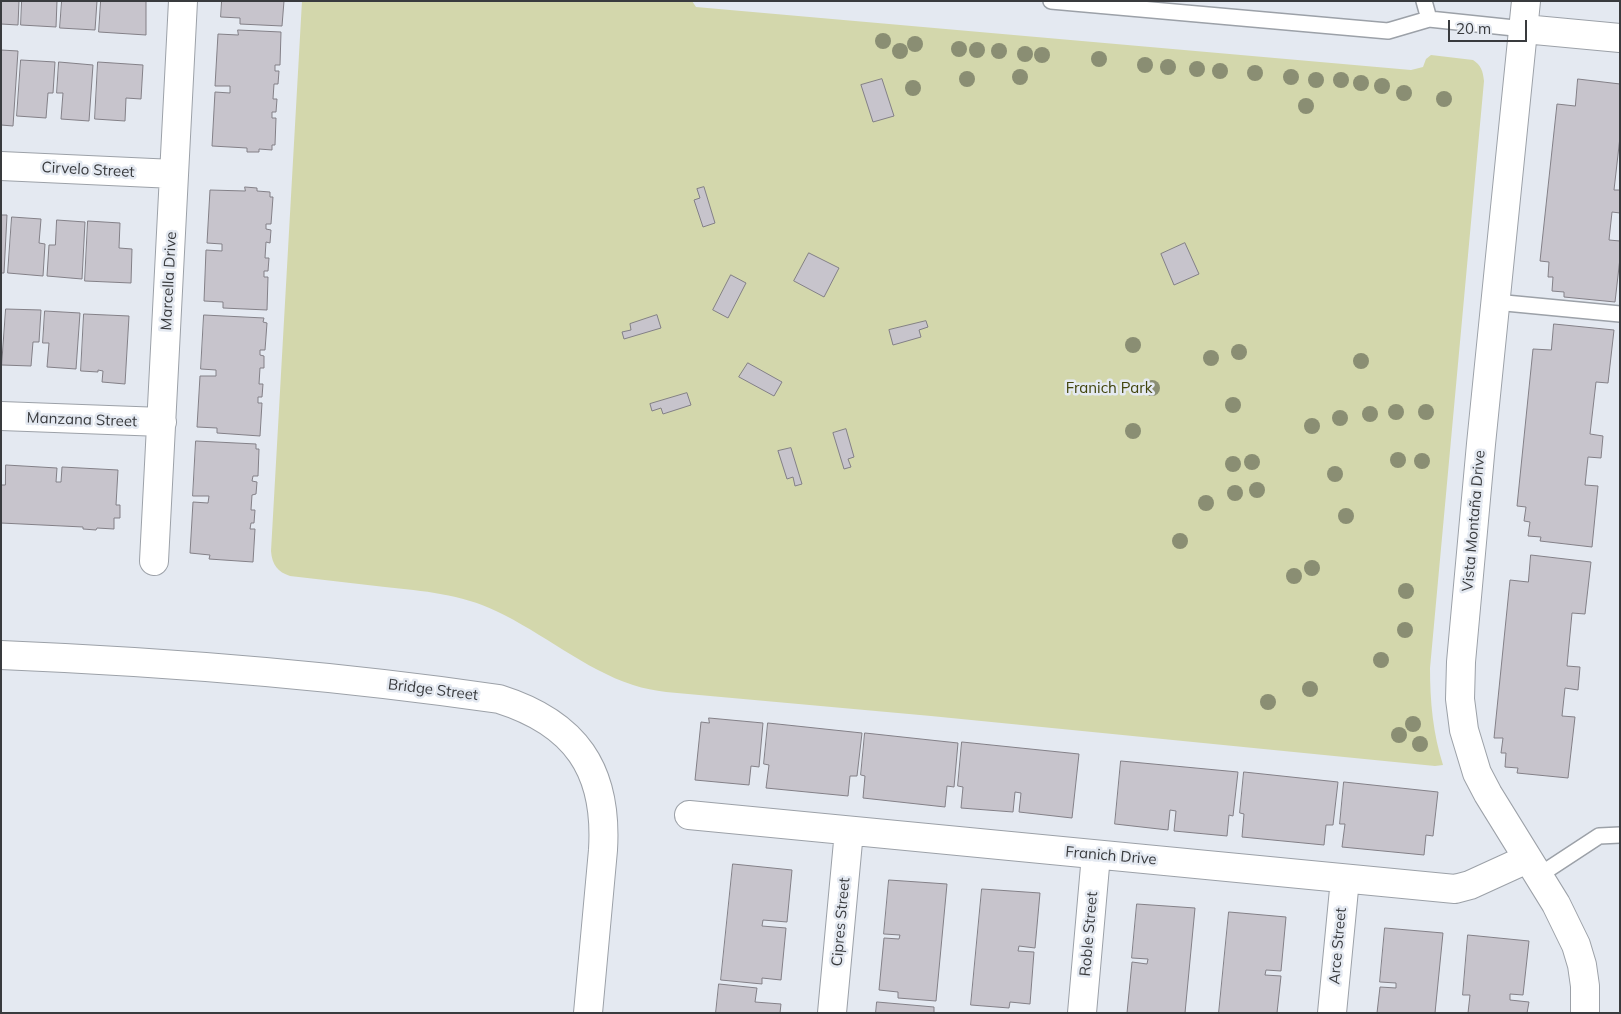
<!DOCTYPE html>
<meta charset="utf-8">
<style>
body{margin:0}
#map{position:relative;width:1621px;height:1014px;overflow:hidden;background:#e4e9f1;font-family:Mulish,sans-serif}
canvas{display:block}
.frame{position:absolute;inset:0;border:2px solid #393b3e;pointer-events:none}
.scale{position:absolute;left:1448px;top:20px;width:79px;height:22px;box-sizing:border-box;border:2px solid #393b3e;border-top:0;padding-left:6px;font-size:15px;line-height:18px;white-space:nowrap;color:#393b3e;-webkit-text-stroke:4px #e4e9f1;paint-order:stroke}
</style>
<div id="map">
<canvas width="1621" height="1014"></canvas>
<div class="frame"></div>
<div class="scale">20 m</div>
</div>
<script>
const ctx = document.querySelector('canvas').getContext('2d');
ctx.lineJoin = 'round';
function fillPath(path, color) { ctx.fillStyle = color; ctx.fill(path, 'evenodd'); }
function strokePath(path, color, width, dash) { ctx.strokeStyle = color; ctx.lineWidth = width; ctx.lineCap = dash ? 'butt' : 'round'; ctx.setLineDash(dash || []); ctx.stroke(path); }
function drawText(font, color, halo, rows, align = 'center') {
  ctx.font = font + ' Mulish,sans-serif'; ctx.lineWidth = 5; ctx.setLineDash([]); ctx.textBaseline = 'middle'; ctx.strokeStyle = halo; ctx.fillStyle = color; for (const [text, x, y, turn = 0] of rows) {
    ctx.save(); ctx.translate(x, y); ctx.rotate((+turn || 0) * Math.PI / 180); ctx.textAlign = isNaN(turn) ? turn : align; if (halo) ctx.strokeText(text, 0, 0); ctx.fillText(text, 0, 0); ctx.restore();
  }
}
const green = new Path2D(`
 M302 1H692L696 7 1411 70 1423 67 1426 59 1431 55 1473 60C1481 65 1483 71 1484 81L1430 668C1430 702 1433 733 1443 765L1435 766 931 716 666 692C655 690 644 689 633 685 584 669 543 633 496 611 461 594 423 591 385 587 353 583 322 580 290 576 278 572 272 565 271 551Z`);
const building = new Path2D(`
 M1 1H19L18 25 1 24Z
 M22 1H57L56 27 21 25Z
 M62 1H97L95 30 60 28Z
 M101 1H146V35L99 32Z
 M222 1H284L282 26 240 24V18L221 17Z
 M238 30 281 32 280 65H275V71H279L278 84H274L273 99H277L276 112H272V118H276L275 145H272V150L259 149V152H247V148L212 146 215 92 230 93V86H215L218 34 238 35Z
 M1 50 18 51 13 126 1 125Z
 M21 60 55 62 53 93H48L46 118 17 116Z
 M59 62 93 65 89 121 61 119 63 93H57Z
 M98 62 143 65 141 99 126 98 125 121 95 119Z
 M882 79 894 116 873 122 861 85Z
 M1578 79 1620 84V137L1614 190H1620V213L1612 212 1609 240 1620 241V258L1615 302 1564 297V292L1552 291 1553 277H1548L1549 262 1540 261 1557 104 1575 106Z
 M245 187 257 188V191L270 192V197H273L271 224H266V229L271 230 270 243 266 242 265 258H269L268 271H264V277H268L267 310 223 308V302L204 301 206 250 222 251V244L207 243 210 190 245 191Z
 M704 187 715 223 703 227 694 200 700 198 697 189Z
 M1 215H7L4 273H1Z
 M12 217 41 219 39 243 45 244 43 276 8 273Z
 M57 220 85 222 82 279 47 276 49 245H55Z
 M88 221 120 223 119 248 132 249 131 283 85 281Z
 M1185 243 1199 274 1174 285 1161 254Z
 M809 253 839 268 824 297 794 281Z
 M731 275 746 283 728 318 713 310Z
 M6 309 41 310 39 342H33L31 366 2 365Z
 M45 311 80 313 76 369 47 367 49 343H43Z
 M84 314 129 316 125 384 102 382 103 371 98 370V372L81 371Z
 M204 315 264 318 263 322 267 323 265 350H260V355L264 356V368H260L259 384H263L262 397H258V403H262L260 436 217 433V428L197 427 200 376H216V370L201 369Z
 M657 315 661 328 624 339 622 332 631 330 630 324Z
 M926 321 928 327 919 330 921 337 893 345 889 330Z
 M1554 324 1614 330 1608 383 1596 382 1590 434 1603 436 1601 458 1588 457 1585 485 1598 486 1592 547 1540 541 1541 537 1528 536 1530 522 1524 521 1526 507 1517 506 1533 349 1551 350Z
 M748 363 782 382 774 396 739 377Z
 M687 393 691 405 663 414 661 408 652 411 650 404Z
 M846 429 854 457 848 459 851 467 844 469 833 433Z
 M196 441 256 444V449H259L258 476H253L252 481 257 482 256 494 252 495 251 510H255L254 523H251L250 529H255L253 562 209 559 210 555 190 553 193 502 208 503 209 496H193Z
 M791 448 802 484 795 486 793 477 787 479 778 451Z
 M6 465 57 468 56 482H61L62 467 118 470 116 505H120V518H114V529L97 528 96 530 83 529V527L1 523V485H5Z
 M1531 555 1591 562 1585 614 1572 613 1567 666 1580 667 1578 690 1565 688 1562 716 1575 717 1568 778 1517 773 1518 768 1505 767 1506 753H1501L1503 738H1494L1510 580 1528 582Z
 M709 718 763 723 759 767 751 766 749 785 695 780 701 722 709 723Z
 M768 723 862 733 857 776H850L848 796 766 788 769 765 764 764Z
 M865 733 958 743 954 787 947 786 945 807 863 798 865 776 861 775Z
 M962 742 1079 754 1072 818 1019 812 1021 793 1015 792 1013 812 961 808 963 787 958 786Z
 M1121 761 1238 772 1233 816 1229 815 1227 836 1174 831 1176 811 1170 810 1168 830 1115 824Z
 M1244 772 1338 782 1333 825H1326L1324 845 1242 837 1244 814 1240 813Z
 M1344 782 1438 792 1433 836 1426 835 1424 855 1342 847 1345 824H1340Z
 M733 864 792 870 787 922 763 920 762 926 786 928 781 980 762 978V984L721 980Z
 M889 880 947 884 936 1001 898 998V992L879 990 884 938 899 939 900 935 884 934Z
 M982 889 1040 893 1035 948 1019 946 1018 951 1034 952 1030 1004 1010 1002 1009 1008 971 1005Z
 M1137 904 1195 908 1185 1013H1127L1132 962 1147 964 1148 959 1132 958Z
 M1229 912 1286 917 1281 971 1266 970 1265 975 1281 976 1277 1013H1219Z
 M1385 928 1443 933 1435 1013H1377L1380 987 1396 988V983L1380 982Z
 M1468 935 1529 941 1523 995 1510 994V1000L1529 1002 1527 1013H1468L1470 995H1463Z
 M719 984 757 988 755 1002 781 1004 780 1013H716Z
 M877 1002 934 1007V1013H876Z`);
const service = new Path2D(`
 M1051 1 1388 31 1429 19 1524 29
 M1424 1 1429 19
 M1495 302 1620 314
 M1538 876 1599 836 1620 835`);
const minor = new Path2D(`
 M1526 1 1481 444 1461 662 1460 699 1464 730 1477 773 1488 794 1556 904 1576 945 1582 965 1585 986V1013
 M1524 29 1620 38
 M1 166 174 174
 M1 416 162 422
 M154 561 183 1
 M689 815 1455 889 1470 885 1527 859
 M832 1013 849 831
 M1082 1013 1096 855
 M1332 1013 1345 879`);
const tertiary = new Path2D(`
 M1 655C168 662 334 675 499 699 575 723 608 769 603 850L588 1013`);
const trees = [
 [883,41],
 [915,44],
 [959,49],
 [977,50],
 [900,51],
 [999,51],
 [1025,54],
 [1042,55],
 [1099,59],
 [1145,65],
 [1168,67],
 [1197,69],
 [1220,71],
 [1255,73],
 [1020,77],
 [1291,77],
 [967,79],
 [1316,80],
 [1341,80],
 [1361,83],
 [1382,86],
 [913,88],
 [1404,93],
 [1444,99],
 [1306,106],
 [1133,345],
 [1239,352],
 [1211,358],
 [1361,361],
 [1152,388],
 [1233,405],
 [1396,412],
 [1426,412],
 [1370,414],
 [1340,418],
 [1312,426],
 [1133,431],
 [1398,460],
 [1422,461],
 [1252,462],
 [1233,464],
 [1335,474],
 [1257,490],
 [1235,493],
 [1206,503],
 [1346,516],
 [1180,541],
 [1312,568],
 [1294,576],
 [1406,591],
 [1405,630],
 [1381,660],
 [1310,689],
 [1268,702],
 [1413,724],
 [1399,735],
 [1420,744]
];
const streetNames = [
 ["Cirvelo Street",88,170,3],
 ["Marcella Drive",169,281,-87],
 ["Manzana Street",82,420,2],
 ["Vista Montaña Drive",1474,521,-85],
 ["Bridge Street",433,690,7],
 ["Franich Drive",1111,856,5],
 ["Cipres Street",841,922,-85],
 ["Roble Street",1089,934,-85],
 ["Arce Street",1338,946,-85]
];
const parkNames = [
 ["Franich Park",1109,388]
];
fillPath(green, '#d3d7ac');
fillPath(building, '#c7c4cc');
strokePath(building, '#838087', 1);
strokePath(service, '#9ca1a8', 18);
strokePath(minor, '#9ca1a8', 30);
strokePath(tertiary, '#9ca1a8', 30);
strokePath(service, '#fff', 15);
strokePath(minor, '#fff', 28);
strokePath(tertiary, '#fff', 28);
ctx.fillStyle = '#8a8e73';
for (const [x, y] of trees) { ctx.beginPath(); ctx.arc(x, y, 8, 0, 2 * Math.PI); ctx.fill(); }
drawText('15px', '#393b3e', '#e4e9f1', streetNames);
drawText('15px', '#41440c', '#e4e9f1', parkNames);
</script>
